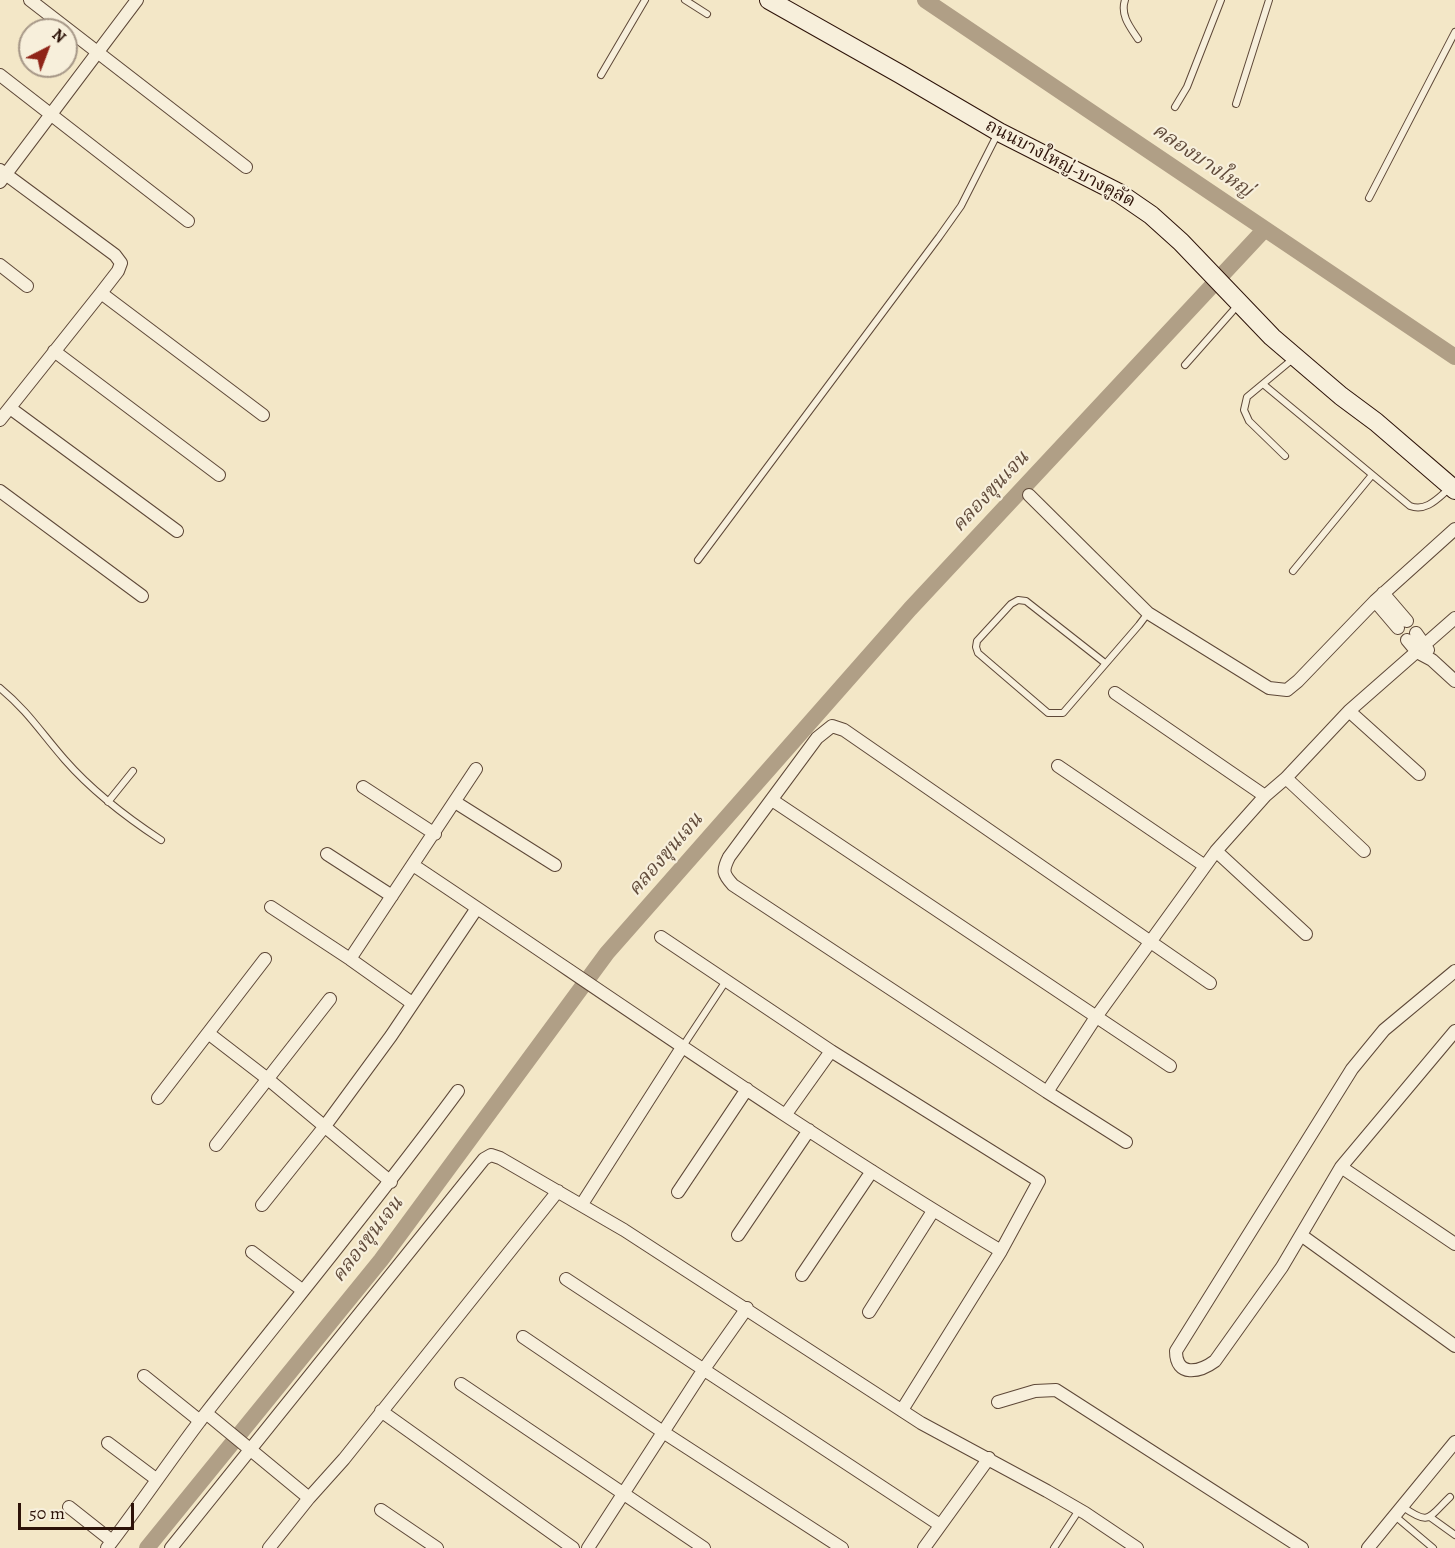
<!DOCTYPE html>
<meta charset="utf-8">
<style>
body{margin:0}
#map{position:relative;width:1455px;height:1548px;overflow:hidden;background:#f3e7c7;font-family:Alegreya,serif}
canvas{display:block}
.north{position:absolute;left:18px;top:18px;width:60px;height:60px;box-sizing:border-box;background:#f7efdb;border:2px solid #a69787;border-radius:50%;rotate:42deg;font-size:16px;font-weight:700;line-height:24px;text-align:center;color:#2d1309}
.north::after{content:'';display:block;margin:auto;width:21px;height:27px;background:#8f2418;clip-path:polygon(50% 0,100% 100%,50% 72%,0 100%)}
.scale{position:absolute;left:18px;top:1503px;width:116px;height:27px;box-sizing:border-box;border:3px solid #2d1309;border-top:0;padding-left:8px;font-size:18px;line-height:21px;white-space:nowrap;color:#2d1309;-webkit-text-stroke:4px #f7efdb;paint-order:stroke}
</style>
<div id="map">
<canvas width="1455" height="1548"></canvas>
<div class="north">N</div>
<div class="scale">50 m</div>
</div>
<script>
const ctx = document.querySelector('canvas').getContext('2d');
ctx.lineJoin = 'round';
function strokePath(path, color, width, dash) { ctx.strokeStyle = color; ctx.lineWidth = width; ctx.lineCap = dash ? 'butt' : 'round'; ctx.setLineDash(dash || []); ctx.stroke(path); }
function drawText(font, color, halo, rows, align = 'center') {
  ctx.font = font + ' Alegreya,"Noto Serif Thai",serif'; ctx.lineWidth = 4.5; ctx.setLineDash([]); ctx.textBaseline = 'middle'; ctx.strokeStyle = halo; ctx.fillStyle = color; for (const [text, x, y, turn = 0] of rows) {
    ctx.save(); ctx.translate(x, y); ctx.rotate((+turn || 0) * Math.PI / 180); ctx.textAlign = isNaN(turn) ? turn : align; if (halo) ctx.strokeText(text, 0, 0); ctx.fillText(text, 0, 0); ctx.restore();
  }
}
const canal = new Path2D(`
 M925 0 1455 357
 M147 1548 381 1260 607 953 910 609 1265 229`);
const lane = new Path2D(`
 M685 0 707 14
 M1125 0C1120 15 1130 27 1138 39
 M601 75 645 0
 M1236 104 1269 0
 M1175 107 1187 87 1221 0
 M1369 198 1455 32
 M1185 365 1238 305
 M1263 384 1410 506C1427 512 1438 498 1450 488
 M1285 456 1249 421 1244 410 1247 397 1294 358
 M698 560 939 237 961 206 997 135
 M1293 571 1372 475
 M1105 663 1026 601 1018 600 1011 604 977 641 976 647 978 653 1048 713H1063L1139 625 1148 613
 M0 688C28 711 42 734 65 760 93 792 126 817 161 840
 M108 802 133 771
 M683 1046 726 981
 M1403 1507C1430 1526 1428 1518 1450 1497
 M1395 1516 1433 1548
 M1430 1517 1455 1535
 M1054 1548 1079 1510`);
const street = new Path2D(`
 M30 0 246 167
 M0 75 188 221
 M0 170 115 255 121 263 118 271 101 293 0 420
 M0 182 137 0
 M0 265 27 286
 M101 293 263 415
 M54 351 219 475
 M10 408 177 531
 M0 491 142 596
 M1029 495 1148 613 1269 688 1287 690 1298 681 1375 601 1455 529
 M1383 593 1407 621
 M1375 601 1398 628
 M1416 633 1428 650
 M1407 640 1417 652 1432 660 1455 681
 M1115 693 1265 796
 M1349 711 1419 774
 M1058 766 1205 866
 M1286 778 1364 851
 M363 787 435 834
 M772 800 1170 1066
 M455 802 555 865
 M1216 851 1306 934
 M327 854 392 896
 M413 865C608 995 800 1131 1001 1251
 M271 907 350 959 412 1003
 M661 937 831 1051 1039 1181 1001 1251 902 1410
 M350 959 476 769
 M1455 971 1384 1030 1352 1069 1176 1351C1176 1378 1200 1372 1215 1361L1282 1267 1341 1167 1455 1031
 M208 1033 269 1080 391 1182
 M1047 1092 733 885C723 874 722 871 729 857L817 738 832 726 844 730 1210 983
 M158 1098 265 959
 M786 1114 831 1051
 M1126 1142 1047 1092 1096 1017 1216 851 1265 796 1286 778 1349 711 1455 618
 M216 1145 330 999
 M1341 1167 1455 1244
 M678 1192 747 1089
 M582 1204 683 1046
 M262 1205 325 1126 391 1036 477 908
 M738 1235 809 1130
 M1301 1235 1455 1346
 M252 1252 302 1290
 M802 1275 872 1171
 M566 1279 940 1525
 M869 1312 933 1211
 M523 1337 663 1432 842 1548
 M144 1376 200 1421
 M461 1384 704 1548
 M998 1402 1035 1391 1056 1390 1302 1548
 M381 1411 573 1548
 M206 1413 309 1498
 M108 1443 156 1479
 M69 1507 112 1541
 M381 1510 437 1548
 M107 1548C141 1504 172 1457 206 1413 290 1306 377 1201 458 1091
 M171 1548 484 1159 491 1155 500 1158 624 1230 921 1423 1047 1491 1085 1513 1137 1548
 M269 1548 309 1498 344 1459 558 1191
 M588 1548 704 1369 747 1308
 M924 1548 989 1458
 M1368 1548 1455 1442`);
const secondary = new Path2D(`
 M769 0 900 74 999 132 1119 193 1151 215 1181 242 1272 337 1341 396 1376 422 1455 490`);
const streetNames = [
 ["ถนนบางใหญ่-บางคูลัด",1060,164,28]
];
const waterNames = [
 ["คลองบางใหญ่",1202,161,34],
 ["คลองขุนเจน",991,492,-47],
 ["คลองขุนเจน",666,855,-49],
 ["คลองขุนเจน",368,1240,-52]
];
strokePath(canal, '#b09f86', 16);
strokePath(lane, '#5e4838', 8);
strokePath(street, '#5e4838', 14);
strokePath(secondary, '#2d1309', 20);
strokePath(lane, '#f7efdb', 6);
strokePath(street, '#f7efdb', 12);
strokePath(secondary, '#f7efdb', 18);
drawText('18px', '#2d1309', '#f7efdb', streetNames);
drawText('italic 20px', '#614b3b', '#f7efdb', waterNames);
</script>
